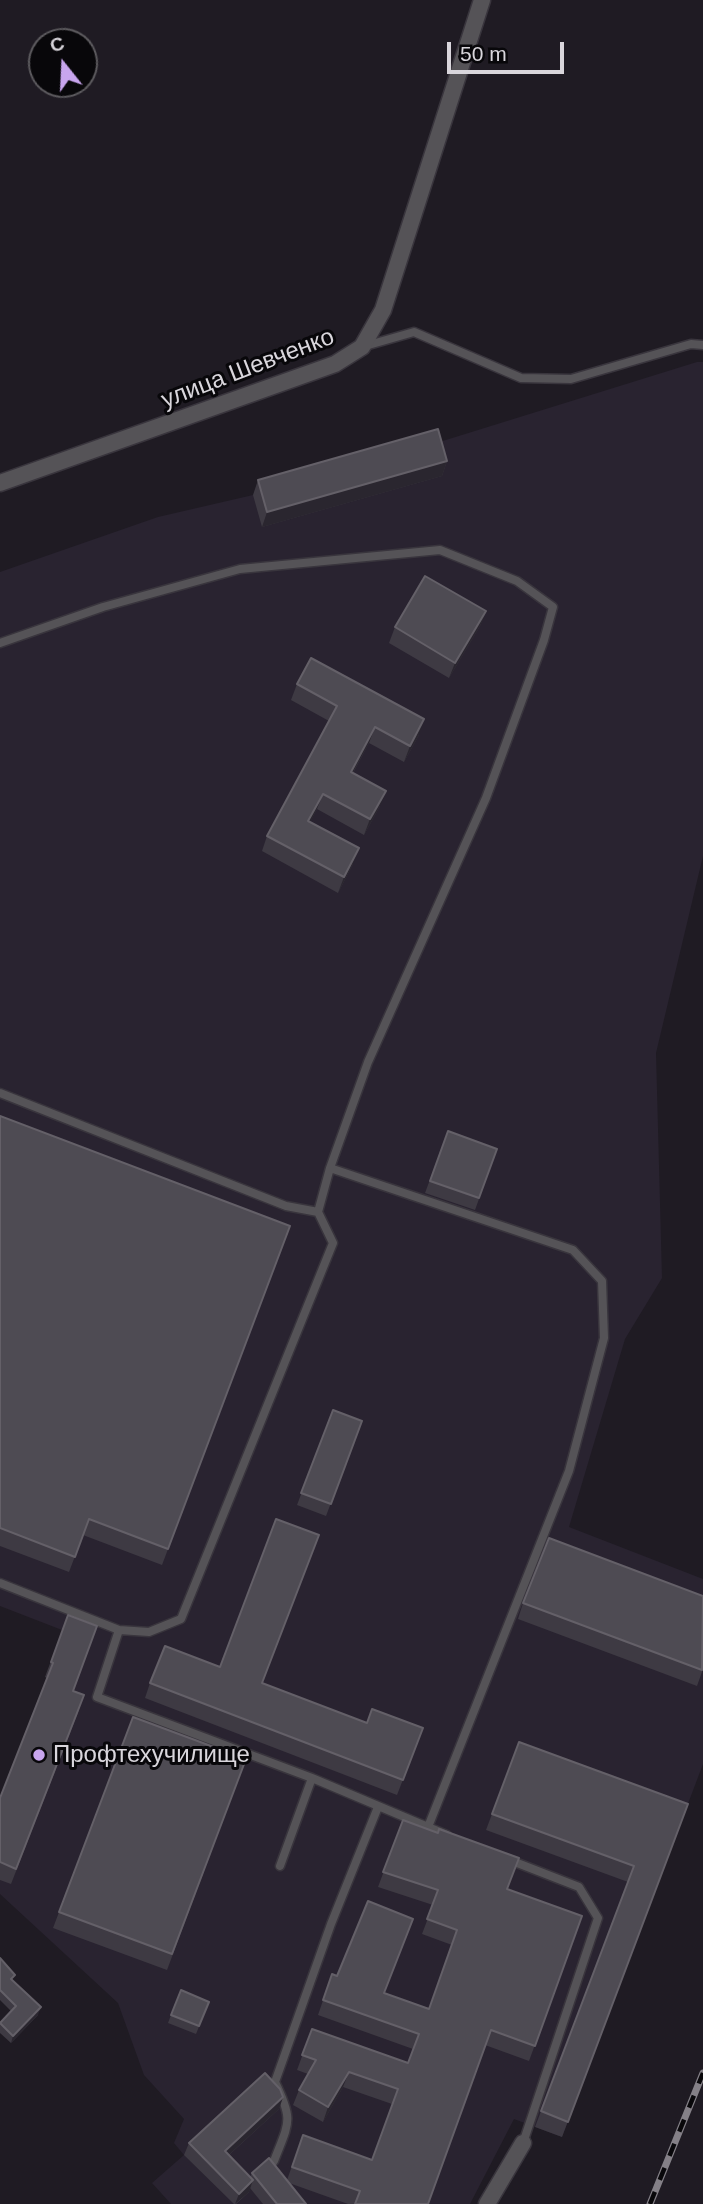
<!DOCTYPE html>
<meta charset="utf-8">
<style>
body{margin:0}
#map{position:relative;width:703px;height:2204px;overflow:hidden;background:#1f1b23;font-family:Arial,sans-serif}
canvas{display:block}
.north{position:absolute;left:28px;top:28px;width:70px;height:70px;box-sizing:border-box;background:#08070a;border:2px solid #5c5a5e;border-radius:50%;rotate:342deg;font-size:19px;font-weight:700;line-height:28px;text-align:center;color:#d9d6dc}
.north::after{content:'';display:block;margin:auto;width:24px;height:32px;background:#c8a5ee;clip-path:polygon(50% 0,100% 100%,50% 72%,0 100%)}
.scale{position:absolute;left:447px;top:42px;width:117px;height:32px;box-sizing:border-box;border:4px solid #d9d6dc;border-top:0;padding-left:9px;font-size:21px;line-height:24px;white-space:nowrap;color:#d9d6dc;-webkit-text-stroke:5px #08070a;paint-order:stroke}
</style>
<div id="map">
<canvas width="703" height="2204"></canvas>
<div class="north">С</div>
<div class="scale">50 m</div>
</div>
<script>
const ctx = document.querySelector('canvas').getContext('2d');
ctx.lineJoin = 'round';
function fillPath(path, color) { ctx.fillStyle = color; ctx.fill(path, 'evenodd'); }
function strokePath(path, color, width, dash) { ctx.strokeStyle = color; ctx.lineWidth = width; ctx.lineCap = dash ? 'butt' : 'round'; ctx.setLineDash(dash || []); ctx.stroke(path); }
function drawText(font, color, halo, rows, align = 'center') {
  ctx.font = font + ' Arial,sans-serif'; ctx.lineWidth = 6; ctx.setLineDash([]); ctx.textBaseline = 'middle'; ctx.strokeStyle = halo; ctx.fillStyle = color; for (const [text, x, y, turn = 0] of rows) {
    ctx.save(); ctx.translate(x, y); ctx.rotate((+turn || 0) * Math.PI / 180); ctx.textAlign = isNaN(turn) ? turn : align; if (halo) ctx.strokeText(text, 0, 0); ctx.fillText(text, 0, 0); ctx.restore();
  }
}
const built = new Path2D(`
 M697 362H703V856L656 1053 662 1278 625 1339 569 1527 703 1579V1764L562 2137 514 2119 470 2204H171L152 2183 184 2155 174 2143 184 2119 144 2075 118 2003 0 1894V1799L41 1695 62 1630 0 1606V572L158 517 253 495 433 444Z`);
const lane = new Path2D(`
 M365 346 414 332 521 378 571 379 691 344 703 345
 M0 643 103 607 240 569 440 550 517 581 553 607 544 640 486 798 368 1062 330 1168 318 1212 333 1243 181 1619 149 1632 119 1630
 M0 1093 286 1206 318 1212
 M330 1168 573 1250 602 1281 604 1338 569 1471 428 1827
 M0 1583 119 1630 97 1697 312 1778 447 1835
 M507 1859 579 1887 598 1918 523 2143
 M280 1866 312 1778
 M274 2161C289 2122 294 2121 275 2082L331 1924 378 1807`);
const street = new Path2D(`
 M0 483 335 364 362 347 383 310 482 0
 M487 2204 523 2143`);
const rail = new Path2D(`
 M650 2204 703 2073`);
const wall = new Path2D(`
 M447 461 442 476 262 527 253 495 258 480Z
 M486 611 480 626 449 678 389 643 395 627Z
 M297 684 419 735 404 762 369 743 353 773 380 806 364 835 317 809 310 822 353 864 338 893 262 851 267 836 329 721 291 700Z
 M0 1116 290 1226 162 1565 83 1535 69 1572 0 1546Z
 M448 1131 497 1149 475 1210 425 1193Z
 M333 1410 362 1421 326 1516 297 1505Z
 M523 1603 703 1669 697 1686 518 1619Z
 M68 1615 73 1691 79 1710 11 1884 0 1880V1798L47 1678 45 1677Z
 M150 1683H263L367 1723 423 1728 397 1795 145 1698Z
 M133 1717 246 1759 167 1970 53 1928Z
 M519 1742 688 1804 562 2137 535 2127 628 1882 486 1830Z
 M403 1820 508 1889 582 1916 529 2061 485 2045 428 2204H348L289 2183 306 2204H263L250 2188 249 2192 236 2204H234L184 2155 189 2143 283 2097 279 2109 229 2155 250 2177 252 2173 287 2180 303 2135 372 2160 392 2104 343 2087 323 2122 293 2105 299 2090 308 2074 297 2070 312 2029 408 2063 413 2049 318 2015 332 1974 429 2009 452 1945 422 1934 433 1905 378 1887Z
 M0 1958 13 1980 38 2015 11 2043 0 2033V2022L11 2011 0 2000Z
 M209 2002 196 2034 168 2023 171 2015Z`);
const shadedWall = new Path2D(`
 M447 461 442 476 262 527 267 512Z
 M486 611 480 626 449 678 455 663Z
 M424 719 419 735 404 762 410 746Z
 M375 727 369 743 345 787 351 772Z
 M386 791 380 806 364 835 370 819Z
 M323 794 317 809 303 836 308 821Z
 M359 848 353 864 338 893 344 877Z
 M41 2007 38 2015 11 2043 13 2036Z
 M349 2072 343 2087 323 2122 328 2107Z
 M283 2097 279 2109 221 2162 225 2151Z
 M253 2180 249 2192 235 2204 239 2194Z`);
const building = new Path2D(`
 M438 429 447 461 267 512 258 480Z
 M425 576 486 611 455 663 395 627Z
 M311 658 424 719 410 746 375 727 351 772 386 791 370 819 323 794 308 821 359 848 344 877 267 836 337 706 297 684Z
 M0 1116 290 1226 168 1549 89 1519 75 1557 0 1528Z
 M448 1131 497 1149 479 1198 430 1181Z
 M333 1410 362 1421 331 1504 301 1493Z
 M276 1519 319 1535 262 1683 367 1723 372 1709 423 1728 403 1780 150 1683 165 1646 220 1667Z
 M549 1538 703 1596 702 1670 523 1603Z
 M68 1615 97 1626 73 1691 84 1695 16 1869 0 1862V1798L53 1663 51 1662Z
 M133 1717 246 1759 172 1954 59 1912Z
 M519 1742 688 1804 568 2122 541 2111 634 1866 492 1814Z
 M403 1820 438 1833 439 1829 519 1858 507 1889 582 1916 535 2046 491 2030 428 2204H355L360 2191 292 2167 303 2135 372 2160 398 2089 349 2072 328 2107 299 2090 316 2060 302 2055 312 2029 408 2063 419 2034 323 2000 332 1974 337 1976 368 1901 413 1919 384 1993 429 2009 457 1930 427 1919 438 1890 383 1872Z
 M0 1958 15 1975 11 1979 41 2007 13 2036 0 2023 16 2006 0 1990Z
 M181 1990 209 2002 199 2026 171 2015Z
 M265 2073 280 2089 283 2097 225 2151 253 2180 239 2194 189 2143Z
 M269 2158 306 2204H277L252 2173Z`);
const markers = [
 [39,1755,7,"#c8a5ee"]
];
const streetNames = [
 ["улица Шевченко",248,369,-21]
];
const poiNames = [
 ["Профтехучилище",53,1755]
];
fillPath(built, '#292330');
strokePath(lane, '#39353d', 11);
strokePath(street, '#39353d', 19);
strokePath(lane, '#555357', 8);
strokePath(street, '#555357', 16);
strokePath(rail, '#848087', 7);
strokePath(rail, '#08070a', 4.5, [13]);
fillPath(wall, '#3e3a43');
fillPath(shadedWall, '#2a262f');
fillPath(building, '#4e4b53');
strokePath(building, '#646068', 2);
for (const [x, y, r, color] of markers) { const dot = new Path2D(); dot.arc(x, y, r, 0, 2 * Math.PI); ctx.fillStyle = color; ctx.fill(dot); strokePath(dot, '#08070a', 2.5); }
drawText('24px', '#d9d6dc', '#08070a', streetNames);
drawText('24px', '#d9d6dc', '#08070a', poiNames, 'left');
</script>
